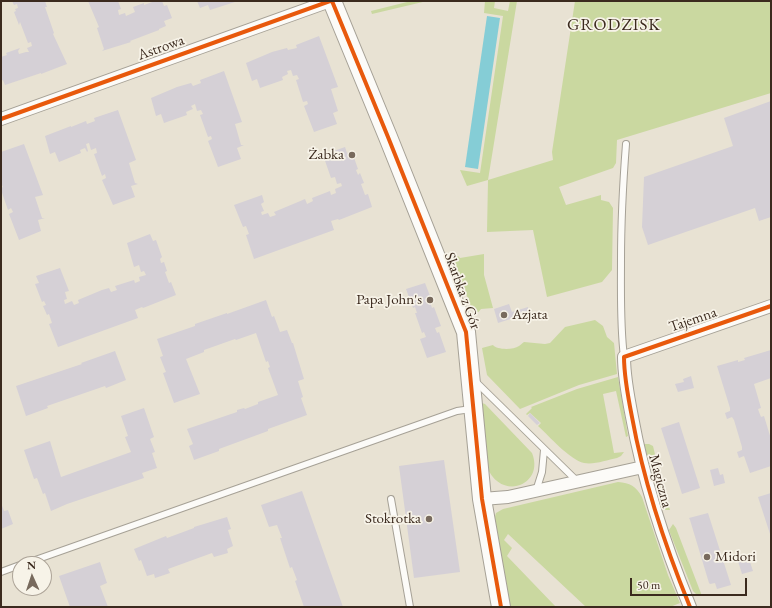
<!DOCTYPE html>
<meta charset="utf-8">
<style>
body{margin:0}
#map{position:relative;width:772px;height:608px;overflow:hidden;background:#e8e2d3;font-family:"EB Garamond",serif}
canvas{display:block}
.frame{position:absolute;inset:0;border:2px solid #3b2a1e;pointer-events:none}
.north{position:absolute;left:12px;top:556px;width:40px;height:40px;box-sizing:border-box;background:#f7f3e8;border:1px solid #aca397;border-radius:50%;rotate:357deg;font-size:11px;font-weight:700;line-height:16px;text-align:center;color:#3b2a1e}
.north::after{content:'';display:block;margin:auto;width:14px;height:18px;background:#786a5d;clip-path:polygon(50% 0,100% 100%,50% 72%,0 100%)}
.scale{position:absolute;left:630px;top:578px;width:117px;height:18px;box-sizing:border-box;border:2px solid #3b2a1e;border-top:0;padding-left:5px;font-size:12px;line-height:14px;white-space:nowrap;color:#3b2a1e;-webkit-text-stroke:3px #f7f3e8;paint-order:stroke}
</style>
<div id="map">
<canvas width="772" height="608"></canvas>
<div class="frame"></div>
<div class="north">N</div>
<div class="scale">50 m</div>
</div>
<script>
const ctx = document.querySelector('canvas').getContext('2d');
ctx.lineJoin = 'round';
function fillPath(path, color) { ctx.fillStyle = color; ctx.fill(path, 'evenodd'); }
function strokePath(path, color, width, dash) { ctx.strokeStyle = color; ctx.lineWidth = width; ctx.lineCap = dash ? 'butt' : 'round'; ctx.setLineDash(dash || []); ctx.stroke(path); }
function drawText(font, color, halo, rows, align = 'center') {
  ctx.font = font + ' "EB Garamond",serif'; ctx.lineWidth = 3.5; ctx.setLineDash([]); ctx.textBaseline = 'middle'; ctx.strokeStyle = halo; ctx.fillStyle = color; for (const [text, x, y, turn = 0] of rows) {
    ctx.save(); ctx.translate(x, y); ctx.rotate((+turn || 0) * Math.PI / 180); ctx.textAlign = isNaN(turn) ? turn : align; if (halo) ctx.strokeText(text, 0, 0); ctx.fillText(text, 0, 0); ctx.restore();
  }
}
const green = new Path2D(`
 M411 1H427L372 14 371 11Z
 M485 1H495L494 8 508 11 510 1H517L488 180 553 160 552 152 575 1H771V93L617 140 616 163 613 168 559 187 566 205 601 195V200L609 202 613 208 612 270 602 282 547 297 533 230 487 232 488 180 467 186 460 170 480 173 503 16 484 13Z
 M484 254V275L493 308 481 309 475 316 452 259 453 257 458 256 460 258Z
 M595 320 603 326 607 337 614 343 617 374 579 385 520 409 487 375 482 348 493 345C497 350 513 350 519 346 521 345 522 343 524 342L545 344 550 343 565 327Z
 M618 377 628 436 626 437 616 391 603 394 614 453 624 452 621 456 617 458C607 460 594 465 584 463 570 460 549 436 538 426L541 423 530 413 527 415 526 414 532 408 531 407 577 389Z
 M482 403 485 404 532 453C545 485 501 502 487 467Z
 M644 444H649L653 446 664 492 670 510H665L661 505Z
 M618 482C630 483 636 486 642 497L668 575 680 603 670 607H586L508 534 504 540 512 548 507 556 556 607H510L494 520 496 513 503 509Z
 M673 524 676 528 702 596H698L693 591 670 533 669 530Z`);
const water = new Path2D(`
 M487 16 500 18 478 169 465 167Z`);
const building = new Path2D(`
 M12 1H45L47 7H45L54 33 53 34 67 64 41 74V73L5 85 3 80 1 81V57L7 55 6 53 20 48 18 51 19 54 26 52H29L27 48 32 46 31 42 28 43 20 22 19 25 14 12 16 11 15 9 18 8 17 4 14 5Z
 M88 1H118L121 9 118 10 119 15 125 13 126 16 135 12 133 7 144 3V5L155 1H162L164 6 167 5 172 18 164 21 166 26 159 29V30L130 41 131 42 102 51 104 49 97 28 99 27Z
 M197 1H238L210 10 208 5 200 8Z
 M319 36 338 87 331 89 338 111 333 113 337 124 314 132 304 106 308 104 307 101 303 102 296 80 299 79 297 75 293 76 291 70 287 71 288 74 282 77 283 80 260 88 257 79 252 81 246 63 272 52 287 48 288 50 297 48 296 45Z
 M224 71 242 122 235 124 241 145H244L237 148 241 159 218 167 208 141 212 139 211 136 208 137 200 115 203 114 201 110 197 111 195 104 191 106 193 109 186 112 187 115 164 123 161 114 156 116 151 98 177 87 191 83 193 86 201 83 200 80Z
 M771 101V217L759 221 755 208 648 245 642 227 644 177 733 146 724 118Z
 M118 110 136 160 129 163 135 183 138 184 131 186 135 197 113 205 102 180 106 178 105 174 102 176 94 154 97 153 96 148 91 150 89 143 86 144 88 151 87 152 85 148 80 150 81 153 59 162 55 152 50 154 45 136 71 126V127L86 121 87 124 95 121 94 118Z
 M24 144 43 195 35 197 42 218H45L38 220 41 231 19 240 9 214 13 212 11 208 8 210 1 190V188L3 187 1 183V152Z
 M345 147 347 153 352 152 358 169 356 170 358 175 360 173 364 183 361 184 365 195 368 194 372 207 339 220 338 219 331 221 334 230 254 259 246 235 249 234 246 226 243 227 234 205 262 195 264 202 261 204 264 211 261 212 262 215 268 213 270 217 276 215 274 212 298 202 305 199 307 204 313 201 312 198 330 191 331 195 336 193 335 189 342 186 341 183 337 184 335 177 331 178 323 155Z
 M150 234 153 241 156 240 162 257 160 259 161 263 164 262 167 271 165 272 169 283 171 282 176 295 143 308 142 307 135 310 138 318 58 347 49 324 52 323 49 314 47 315 43 306 46 305 44 301 42 302 35 284 39 283 36 276 60 268 69 291 65 292 67 299 64 300 65 304 72 301 74 305 79 303 78 300 102 290 109 288 111 292 117 290 115 286 134 280 135 283 140 281 139 277 146 275 144 271 141 272 139 265 134 267 127 243Z
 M425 283 432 301 430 302 432 308 434 307 441 326 435 328 437 333 439 332 446 352 427 358 420 339 426 337 424 332 422 333 415 313H417L415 307 413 308 406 289Z
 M266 300 272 317 274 316 280 332 287 330 292 343H293L304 379 298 381 303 397 301 398 307 415 268 429V431L219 449V451L194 460 189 446 193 444 187 429 237 412V410L244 408 245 409 258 404V402L278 395 268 368 270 367 268 361 266 362 256 333 236 340 235 339 204 350V352L186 359 200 394 174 403 163 373 166 372 160 357 163 356 157 339 195 326V324L227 313V314Z
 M509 304 512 312 528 307 529 313 498 323 494 309Z
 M771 350V378L754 384 761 408 758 409 759 412 761 417 764 416 771 439V466L750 473 744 456 739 458 737 452 742 450V447L734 420 732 417 727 419 725 413 730 411V408L717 366 738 360V362L745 360 744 358Z
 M115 351 126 380 106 388 105 386 47 406 48 408 26 416 16 386 82 364 81 363Z
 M691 376 694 388 678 392 675 384 684 382 683 379Z
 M144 408 154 437 150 439 155 452 152 453 157 468 142 473 144 478 67 504 51 511 45 493 43 494 37 478 34 479 24 450 50 441 61 477 131 452 125 437 128 436 121 416Z
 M530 413 540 423 537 425 528 416Z
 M679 422 700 488 682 494 661 428Z
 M444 460 460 572 414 578 399 466Z
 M718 468 720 475 723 474 725 483 714 486 710 470Z
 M302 491 343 607H304L295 581 297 580 292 567 290 568 280 538H282L277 525 269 527 261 505Z
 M771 493V537L758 497Z
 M1 503 4 511 8 510 13 524 1 529Z
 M708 513 731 585 717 589 715 583 710 584 709 583 690 520 689 518Z
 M227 517 231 529 228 530 233 546 227 549 228 553 214 557 212 553 168 569 170 573 155 578 154 574 147 576 141 560 139 561 134 549 166 536 167 538 194 528V527Z
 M745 556 747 563 750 562 753 571 742 574 737 558Z
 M100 562 107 583 100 586 108 607H70L59 576Z`);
const lane = new Path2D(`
 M624 357C620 325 621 292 621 260 621 221 623 183 626 144
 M475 381 578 482
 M536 491 542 472 544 450
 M391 499 410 607
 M24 564 457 411 471 409
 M1 572 20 565`);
const street = new Path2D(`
 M1 119 330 1
 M482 499 508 497 643 467
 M690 607C665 546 644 483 632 417 628 397 624 377 624 357L771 306`);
const secondary = new Path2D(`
 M332 1 388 137 466 332 482 499 501 607`);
const cycleway = new Path2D(`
 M332 1 388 137 466 332 482 499 501 607
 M1 119 330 1
 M690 607C665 546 644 483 632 417 628 397 624 377 624 357L771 306`);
const markers = [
 [352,155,4,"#786a5d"],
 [430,300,4,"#786a5d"],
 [504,315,4,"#786a5d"],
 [429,519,4,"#786a5d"],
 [707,557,4,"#786a5d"]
];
const streetNames = [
 ["Astrowa",161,48,-20],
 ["Skarbka z Gór",462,291,70],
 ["Tajemna",693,320,-19],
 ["Magiczna",660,481,75]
];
const poiNames = [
 ["Żabka",344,155],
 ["Papa John's",422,300],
 ["Azjata",512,315,"left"],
 ["Stokrotka",421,519],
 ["Midori",715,557,"left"]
];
const quarterNames = [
 ["GRODZISK",614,25]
];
fillPath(green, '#cad8a0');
fillPath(water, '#85cdd6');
fillPath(building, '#d5d0d6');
strokePath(lane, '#a6a196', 8);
strokePath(street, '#a6a196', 14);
strokePath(secondary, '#a6a196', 20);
strokePath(lane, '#fcfbf8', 6);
strokePath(street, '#fcfbf8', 12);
strokePath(secondary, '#fcfbf8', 18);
strokePath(cycleway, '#e8590c', 4);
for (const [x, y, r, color] of markers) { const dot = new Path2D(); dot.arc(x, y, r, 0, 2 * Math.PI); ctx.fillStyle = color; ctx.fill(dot); strokePath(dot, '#f7f3e8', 1.5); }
drawText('15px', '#3b2a1e', '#f7f3e8', streetNames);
drawText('15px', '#3b2a1e', '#f7f3e8', poiNames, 'right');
ctx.letterSpacing = '1px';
drawText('17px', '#3b2a1e', '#f7f3e8', quarterNames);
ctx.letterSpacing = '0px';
</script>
